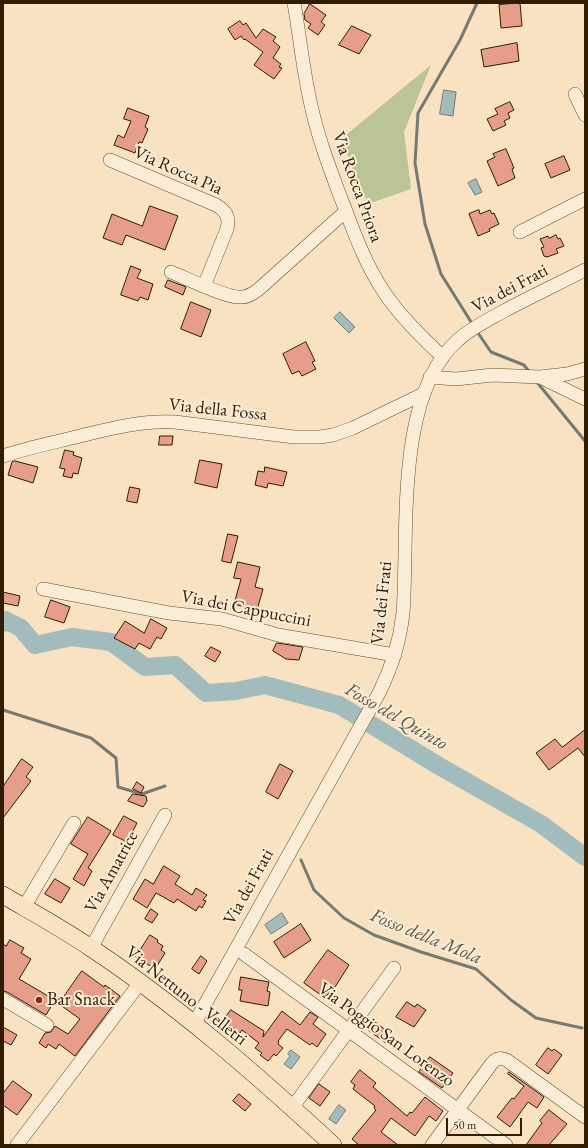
<!DOCTYPE html>
<style>
body{margin:0}
#map{position:relative;width:588px;height:1148px;overflow:hidden;background:#f8e2c1;font-family:"EB Garamond",serif}
canvas{display:block}
.frame{position:absolute;inset:0;border:4px solid #311c00;pointer-events:none}
.scale{position:absolute;left:446px;top:1118px;width:76px;height:18px;box-sizing:border-box;border:2px solid #311c00;border-top:0;padding-left:5px;font-size:12px;line-height:14px;white-space:nowrap;color:#311c00;-webkit-text-stroke:3px #faecd7;paint-order:stroke}
</style>
<div id="map">
<canvas width="588" height="1148"></canvas>
<div class="frame"></div>
<div class="scale">50 m</div>
</div>
<script>
const ctx = document.querySelector('canvas').getContext('2d');
ctx.lineJoin = 'round';
function fillPath(path, color) { ctx.fillStyle = color; ctx.fill(path, 'evenodd'); }
function strokePath(path, color, width, dash) { ctx.strokeStyle = color; ctx.lineWidth = width; ctx.lineCap = dash ? 'butt' : 'round'; ctx.setLineDash(dash || []); ctx.stroke(path); }
function drawText(font, color, halo, rows, align = 'center') {
  ctx.font = font + ' "EB Garamond",serif'; ctx.lineWidth = 4; ctx.setLineDash([]); ctx.textBaseline = 'middle'; ctx.strokeStyle = halo; ctx.fillStyle = color; for (const [text, x, y, turn = 0] of rows) {
    ctx.save(); ctx.translate(x, y); ctx.rotate((+turn || 0) * Math.PI / 180); ctx.textAlign = isNaN(turn) ? turn : align; if (halo) ctx.strokeText(text, 0, 0); ctx.fillText(text, 0, 0); ctx.restore();
  }
}
const green = new Path2D(`
 M431 65 404 132 411 189 368 204 341 139Z`);
const water = new Path2D(`
 M444 90 456 92 453 116 440 114Z
 M476 179 482 192 475 195 468 183Z
 M340 312 355 327 349 333 334 318Z
 M282 913 288 923 271 934 265 925Z
 M291 1050 300 1057 291 1069 284 1064 290 1056 288 1054Z
 M339 1105 346 1110 336 1124 329 1119Z`);
const stream = new Path2D(`
 M473 325 441 274 425 224 415 163 418 113 460 40 477 3
 M476 330 491 352 524 365 530 373
 M536 381 585 441
 M3 710 91 738 116 758 118 787 142 794 165 786
 M301 860 314 890 344 918 374 935 421 952 476 969 511 1000 536 1018 582 1028`);
const river = new Path2D(`
 M3 623 5 620 21 628 35 645 72 637 111 642 145 667 175 665 206 693 236 691 265 685 339 705 439 766 541 824 585 857`);
const building = new Path2D(`
 M520 3 522 26 501 28 499 5Z
 M310 4 326 15 321 22 325 25 318 35 308 28 311 24 305 20 304 14Z
 M240 21 243 25 246 23 256 38 263 29 276 37 273 41 280 47 273 58 281 64 279 67 282 68 274 79 254 65 263 52 245 39 244 40 241 36 235 40 228 29Z
 M352 26 371 35 359 54 339 45Z
 M517 43 519 61 484 67 481 50Z
 M510 102 514 110 508 113 510 118 504 121 506 125 493 131 487 119 498 114 495 109Z
 M128 108 149 116 145 127 148 129 142 143 139 142 135 153 114 145 118 135 124 138 131 121 124 119Z
 M506 149 514 168 512 169 515 178 498 186 487 161 495 157 493 154Z
 M564 156 570 170 551 178 545 164Z
 M150 206 178 216 165 250 126 235 122 245 103 238 112 214 142 226Z
 M479 210 480 214 490 210 492 214 494 213 499 224 489 229 490 231 478 236 469 214Z
 M556 235 558 239 560 238 564 246 556 249 558 253 547 257 544 256 541 248 544 247 540 239 548 236 549 238Z
 M131 266 141 270 137 278 153 284 148 300 140 297 138 301 121 295Z
 M168 280 186 287 183 295 165 287Z
 M191 302 211 310 201 337 181 329Z
 M306 342 315 361 312 362 316 369 302 376 299 371 292 374 283 354Z
 M160 436H173L172 445H159Z
 M65 450 74 452 73 455 82 458 78 474 73 473 72 478 63 476 65 469 60 468Z
 M200 460 222 464 217 488 195 483Z
 M15 461 38 467 33 483 8 475 12 462Z
 M265 467 287 472 283 486 268 483 267 488 255 485 258 471 264 472Z
 M130 487 140 489 137 503 127 501Z
 M228 534 238 536 231 563 222 561Z
 M238 562 260 567 255 587 263 589 257 610 234 604 241 579 234 578Z
 M3 592 20 596 18 606 3 603Z
 M51 600 70 607 64 623 45 617Z
 M151 619 167 628 161 639 157 637 150 649 139 643 135 649 114 638 125 621 144 633Z
 M277 643 303 647 299 660 286 659 273 651Z
 M211 647 221 652 215 662 205 656Z
 M585 730V757L578 748 549 770 536 753 555 739 562 747Z
 M22 759 33 767 26 777 31 781 3 818V787Z
 M280 764 293 771 278 799 266 792Z
 M137 782 144 787 141 793 133 789Z
 M133 794 146 796 147 801 143 807 128 801Z
 M124 816 137 823 127 842 113 835Z
 M88 817 111 831 88 868 92 871 84 886 73 879 88 854 71 844Z
 M164 866 180 876 175 884 192 895 196 888 207 895 203 900 206 901 202 908 199 906 196 911 177 899 174 903 156 893 147 908 133 899 145 879 153 884Z
 M55 879 70 888 61 903 45 894Z
 M151 909 158 914 152 923 145 919Z
 M301 924 311 940 284 958 274 942Z
 M150 935 158 940 157 942 163 946 161 950 165 953 155 969 136 957Z
 M10 940 24 948 21 953 31 959 19 979 55 1000 46 1015 7 992 3 991V944L6 946Z
 M328 950 349 965 335 987 334 986 325 998 304 983Z
 M201 956 207 961 199 974 192 969Z
 M82 971 104 987 105 985 120 996 75 1056 59 1044 56 1049 48 1044 46 1048 39 1043 45 1033 51 1032 55 1026 68 1034 80 1019 59 1004Z
 M241 977 269 982 267 991 270 992 268 1006 240 1001 242 990H239Z
 M407 1002 415 1007 417 1004 426 1010 414 1027 396 1017Z
 M231 1010 264 1031 263 1037 282 1011 300 1025 310 1012 318 1017 313 1024 326 1034 317 1047 312 1043 310 1045 287 1029 278 1041 279 1042 278 1044 283 1048 276 1056 274 1054 268 1061 260 1055 262 1053 255 1048 259 1043 242 1030 240 1033 223 1021Z
 M374 1021 392 1035 386 1043 368 1030Z
 M3 1027 17 1035 11 1045 3 1041Z
 M548 1048 552 1051 554 1049 562 1055 548 1074 536 1065Z
 M430 1057 453 1073 442 1088 419 1072Z
 M360 1070 376 1083 373 1087 407 1116 410 1112 412 1113 425 1097 443 1111 436 1121 429 1116 415 1136 391 1118 381 1132 398 1145H359L352 1139 376 1110 374 1108 375 1106 353 1089 355 1085 351 1082Z
 M509 1072 544 1097 537 1108 528 1102 510 1127 497 1117 512 1098 514 1099 524 1086 508 1074Z
 M13 1081 32 1095 17 1115 3 1105V1094Z
 M319 1084 330 1092 320 1106 309 1098Z
 M239 1094 251 1104 245 1111 233 1101Z
 M549 1110 567 1124 549 1145H526L542 1123 540 1121Z`);
const minor = new Path2D(`
 M294 3C300 37 303 71 311 105 318 138 330 169 342 201 354 232 365 264 384 292 400 316 421 337 443 357
 M575 94 585 115
 M110 160 216 205C226 211 230 217 227 229L204 286
 M520 232 585 199
 M171 272C186 278 228 299 242 297 248 297 254 293 259 289L346 211
 M430 377 456 379 493 375 540 377 585 399
 M540 377 567 374 585 369
 M3 456C30 447 57 442 84 435 113 428 145 420 175 422L294 437H320L333 435 353 428 423 394
 M43 589 169 613 222 619 278 635 395 655
 M24 907 74 823
 M91 948 165 815
 M244 954 506 1145
 M3 999 47 1025
 M194 1024 379 693C392 667 400 641 403 613 409 535 394 396 458 340 471 328 488 320 504 311 530 297 558 284 585 270
 M292 1108 394 968
 M17 1145 140 983
 M432 1145 492 1063C496 1058 502 1057 508 1061L585 1117`);
const major = new Path2D(`
 M3 895C32 912 63 929 91 948 177 1005 257 1075 333 1145`);
const markers = [
 [39,1000,4,"#8f2418"]
];
const streetNames = [
 ["Via Rocca Pia",178,171,24],
 ["Via Rocca Priora",357,187,70],
 ["Via dei Frati",510,289,-28],
 ["Via della Fossa",218,410,6],
 ["Via dei Frati",382,603,-84],
 ["Via dei Cappuccini",246,609,11],
 ["Via Amatrice",112,872,-61],
 ["Via dei Frati",249,887,-61],
 ["Via Nettuno - Velletri",186,996,38],
 ["Via Poggio San Lorenzo",386,1035,36]
];
const poiNames = [
 ["Bar Snack",47,1000]
];
const waterNames = [
 ["Fosso del Quinto",396,717,30],
 ["Fosso della Mola",426,937,22]
];
fillPath(green, '#bbc494');
fillPath(water, '#a2bbbd');
strokePath(water, '#757b71', 1);
strokePath(stream, '#757b71', 3);
strokePath(river, '#a2bbbd', 18);
fillPath(building, '#e69d89');
strokePath(building, '#311c00', 1);
strokePath(minor, '#634e30', 14);
strokePath(major, '#311c00', 18);
strokePath(minor, '#faecd7', 13);
strokePath(major, '#f8e2c1', 17);
for (const [x, y, r, color] of markers) { const dot = new Path2D(); dot.arc(x, y, r, 0, 2 * Math.PI); ctx.fillStyle = color; ctx.fill(dot); strokePath(dot, '#faecd7', 1.5); }
drawText('18px', '#311c00', '#faecd7', streetNames);
drawText('18px', '#311c00', '#faecd7', poiNames, 'left');
drawText('italic 19px', '#595442', '#faecd7', waterNames);
</script>
